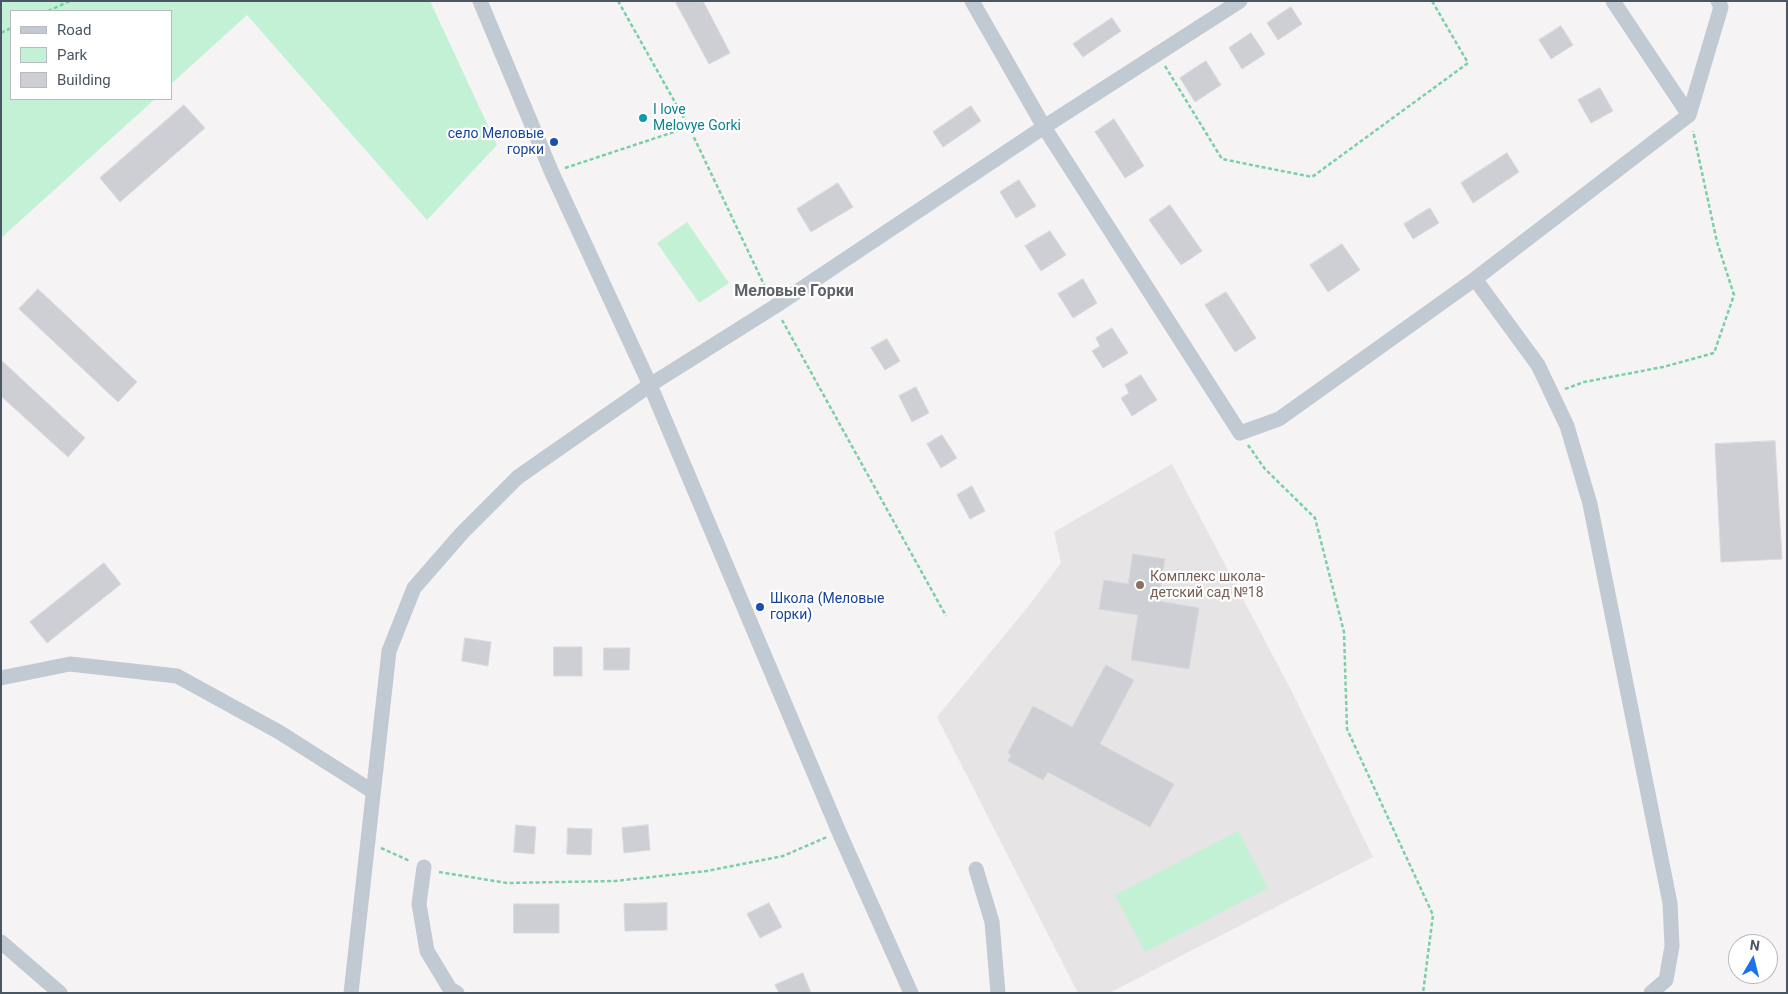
<!DOCTYPE html>
<meta charset="utf-8">
<style>
body{margin:0}
#map{position:relative;width:1788px;height:994px;overflow:hidden;background:#f5f3f3;font-family:Roboto,sans-serif}
canvas{display:block}
.frame{position:absolute;inset:0;border:2px solid #4a5661;pointer-events:none}
.legend{position:absolute;left:10px;top:10px;width:162px;height:90px;box-sizing:border-box;background:#fff;border:1px solid #b7bbc0;margin:0;padding:6px 9px;list-style:none;font-size:15px;color:#4a5661}
.legend li{display:flex;align-items:center;gap:10px;height:25px}
.legend b{width:25px;border:1px solid #b7bbc0}
.north{position:absolute;left:1728px;top:934px;width:50px;height:50px;box-sizing:border-box;background:#fff;border:1px solid #b7bbc0;border-radius:50%;rotate:8deg;font-size:14px;font-weight:700;line-height:20px;text-align:center;color:#4a5661}
.north::after{content:'';display:block;margin:auto;width:18px;height:22px;background:#1a73e8;clip-path:polygon(50% 0,100% 100%,50% 72%,0 100%)}
</style>
<div id="map">
<canvas width="1788" height="994"></canvas>
<div class="frame"></div>
<ul class="legend">
<li><b style="height:6px;background:#c1cad2"></b>Road</li>
<li><b style="height:14px;background:#c3f1d5"></b>Park</li>
<li><b style="height:14px;background:#cdcfd5"></b>Building</li>
</ul>
<div class="north">N</div>
</div>
<script>
const ctx = document.querySelector('canvas').getContext('2d');
ctx.lineJoin = 'round';
function fillPath(path, color) { ctx.fillStyle = color; ctx.fill(path, 'evenodd'); }
function strokePath(path, color, width, dash) { ctx.strokeStyle = color; ctx.lineWidth = width; ctx.lineCap = dash ? 'butt' : 'round'; ctx.setLineDash(dash || []); ctx.stroke(path); }
function drawText(font, color, halo, rows, align = 'center') {
  ctx.font = font + ' Roboto,sans-serif'; ctx.lineWidth = 4.5; ctx.setLineDash([]); ctx.textBaseline = 'middle'; ctx.strokeStyle = halo; ctx.fillStyle = color; for (const [text, x, y, turn = 0] of rows) {
    ctx.save(); ctx.translate(x, y); ctx.rotate((+turn || 0) * Math.PI / 180); ctx.textAlign = isNaN(turn) ? turn : align; if (halo) ctx.strokeText(text, 0, 0); ctx.fillText(text, 0, 0); ctx.restore();
  }
}
const education = new Path2D(`
 M1172 464 1292 692 1373 857 1109 993H1078L937 717 1027 608 1061 563 1054 532Z`);
const green = new Path2D(`
 M1 1H430L497 145 427 220 247 15 171 84V11H11V99H155L1 238Z
 M687 222 729 283 699 303 657 243Z
 M1238 831 1268 888 1145 952 1115 895Z`);
const building = new Path2D(`
 M679 1H703L730 53 709 64 676 3Z
 M1291 7 1302 24 1278 40 1267 23Z
 M1112 18 1121 31 1083 57 1073 44Z
 M1561 26 1573 45 1551 59 1539 40Z
 M1251 33 1265 54 1242 69 1229 48Z
 M1206 61 1221 85 1195 102 1180 78Z
 M1600 88 1613 111 1591 123 1578 100Z
 M184 105 205 128 120 202 100 178Z
 M971 106 981 121 943 147 933 132Z
 M1114 119 1144 166 1125 178 1095 132Z
 M1507 153 1519 172 1473 203 1461 183Z
 M1019 180 1036 206 1016 218 1000 192Z
 M838 183 853 207 811 232 797 209Z
 M1170 205 1202 251 1181 265 1149 220Z
 M1430 208 1439 223 1413 239 1404 224Z
 M1050 231 1066 255 1041 271 1025 246Z
 M1342 244 1360 270 1328 292 1310 265Z
 M1083 279 1097 303 1073 318 1058 294Z
 M38 289 137 382 118 402 19 309Z
 M1226 292 1256 338 1235 352 1205 305Z
 M1112 328 1128 353 1103 368 1092 351 1100 346 1096 338Z
 M887 339 900 361 885 370 871 348Z
 M1 360 85 438 68 457 1 396Z
 M1141 375 1157 400 1132 416 1121 398 1129 393 1125 385Z
 M916 387 929 413 912 422 899 396Z
 M942 435 957 458 941 468 927 444Z
 M1775 441 1782 559 1721 562 1715 444Z
 M972 486 985 511 970 519 957 495Z
 M1133 554 1165 559 1158 601 1199 608 1189 669 1131 660 1138 615 1099 609 1104 580 1128 584Z
 M104 563 121 584 47 643 30 622Z
 M465 638 491 642 488 666 462 661Z
 M554 647H582V676H554Z
 M604 648H630L629 670H604Z
 M1106 665 1134 680 1100 744 1174 784 1150 827 1048 772 1043 780 1008 761 1011 755 1008 753 1033 706 1072 727Z
 M516 825 536 827 534 854 514 852Z
 M648 825 650 850 624 853 622 828Z
 M568 828 592 829 591 855 567 854Z
 M667 903V930L625 931 624 904Z
 M769 903 782 927 760 938 747 914Z
 M514 904H559V933H514Z
 M803 973 811 993H779L775 985Z`);
const path = new Path2D(`
 M618 1 689 127 768 293
 M48 11 70 1
 M1 33 11 28
 M1165 66 1222 159 1312 177 1468 63 1432 1
 M565 168 689 127
 M782 320 946 616
 M1565 389 1584 382 1663 367 1714 353 1734 295 1717 242 1693 131
 M1248 445 1265 469 1315 518 1344 632 1347 729 1433 915 1423 993
 M381 848 410 861
 M439 872 507 883 615 881 707 871 783 856 827 837`);
const minor = new Path2D(`
 M480 1 552 173 650 385 839 832 911 993
 M972 1 1044 127 1240 433 1279 419 1475 279 1689 115 1721 7 1718 1
 M1613 1 1689 115
 M1475 279 1538 365 1567 426 1590 504 1670 903 1672 946 1666 980 1651 993
 M1 678 70 664 177 676 279 732 372 791
 M424 867 419 904 427 951 450 989 457 993
 M976 869 992 922 998 993
 M1 942 60 993
 M351 993 389 651 414 588 462 533 518 477 650 385 774 307 1044 127 1240 1`);
const markers = [
 [643,118,5,"#0f9aa8"],
 [554,142,5,"#1a4fb4"],
 [1140,585,5,"#8d6e63"],
 [760,607,5,"#1a4fb4"]
];
const cultureNames = [
 ["I love",653,110],
 ["Melovye Gorki",653,126]
];
const transitNames = [
 ["село Меловые",544,134],
 ["горки",544,150],
 ["Школа (Меловые",770,599,"left"],
 ["горки)",770,615,"left"]
];
const educationNames = [
 ["Комплекс школа-",1150,577],
 ["детский сад №18",1150,593]
];
const quarterNames = [
 ["Меловые Горки",794,292]
];
fillPath(education, '#e6e4e5');
fillPath(green, '#c3f1d5');
fillPath(building, '#cdcfd5');
strokePath(building, '#d7d9de', 1);
strokePath(path, '#7ad0a6', 2.5, [4, 2.5]);
strokePath(minor, '#c1cad2', 15);
for (const [x, y, r, color] of markers) { const dot = new Path2D(); dot.arc(x, y, r, 0, 2 * Math.PI); ctx.fillStyle = color; ctx.fill(dot); strokePath(dot, '#fff', 2); }
drawText('14px', '#0d838f', '#fff', cultureNames, 'left');
drawText('14px', '#164399', '#fff', transitNames, 'right');
drawText('14px', '#785e54', '#fff', educationNames, 'left');
drawText('bold 16px', '#5f6368', '#fff', quarterNames);
</script>
